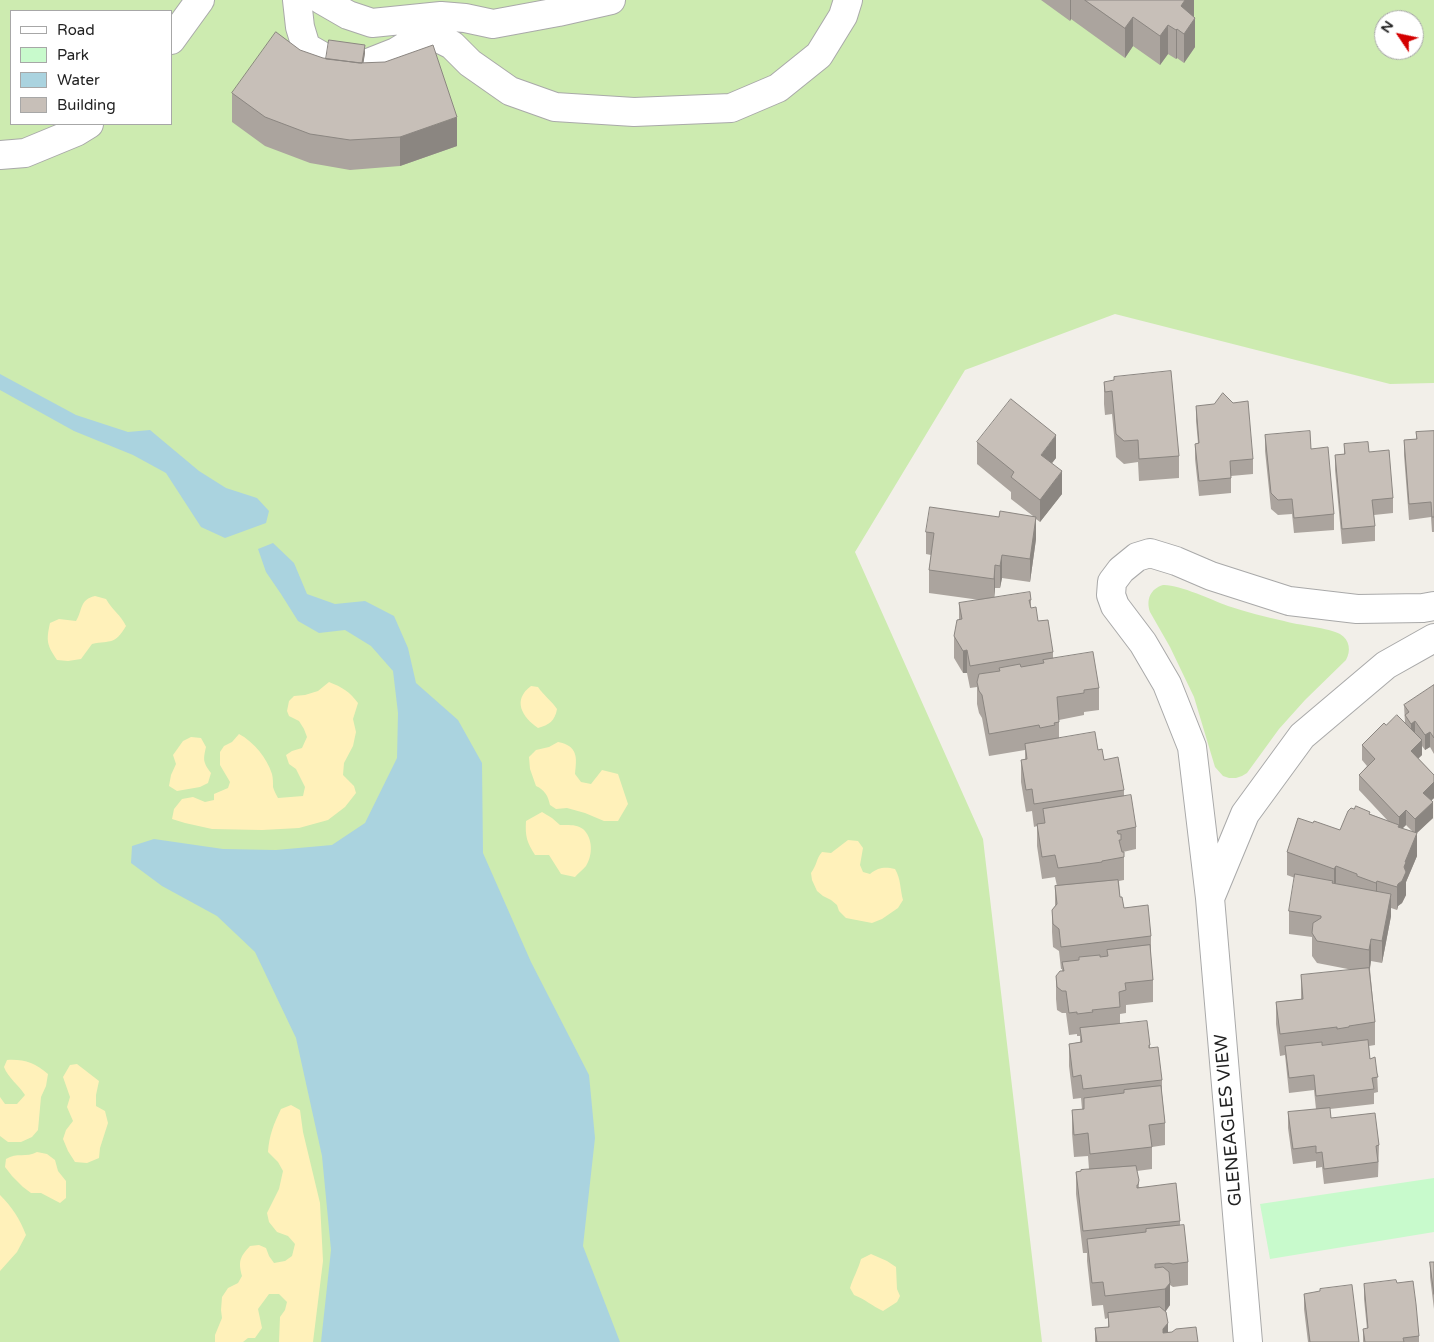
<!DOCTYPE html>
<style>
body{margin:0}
#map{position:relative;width:1434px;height:1342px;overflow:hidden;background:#f2efe9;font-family:"Varela Round",sans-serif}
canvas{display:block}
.legend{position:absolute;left:10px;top:10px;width:162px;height:115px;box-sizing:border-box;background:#fff;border:1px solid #a7a7a7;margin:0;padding:6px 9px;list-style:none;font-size:15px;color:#222}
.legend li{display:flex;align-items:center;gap:10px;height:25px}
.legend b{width:25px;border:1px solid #a7a7a7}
.north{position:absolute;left:1374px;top:10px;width:50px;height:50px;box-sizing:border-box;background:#fff;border:1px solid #a7a7a7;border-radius:50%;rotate:304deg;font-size:14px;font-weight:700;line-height:20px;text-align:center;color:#222}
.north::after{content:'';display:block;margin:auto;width:18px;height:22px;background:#d40000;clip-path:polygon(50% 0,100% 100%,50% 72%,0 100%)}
</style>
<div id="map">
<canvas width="1434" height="1342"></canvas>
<ul class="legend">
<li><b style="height:6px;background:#fff"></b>Road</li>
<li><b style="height:14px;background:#c8facc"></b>Park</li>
<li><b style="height:14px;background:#aad3df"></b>Water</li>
<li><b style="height:14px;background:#c7bfb8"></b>Building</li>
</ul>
<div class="north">N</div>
</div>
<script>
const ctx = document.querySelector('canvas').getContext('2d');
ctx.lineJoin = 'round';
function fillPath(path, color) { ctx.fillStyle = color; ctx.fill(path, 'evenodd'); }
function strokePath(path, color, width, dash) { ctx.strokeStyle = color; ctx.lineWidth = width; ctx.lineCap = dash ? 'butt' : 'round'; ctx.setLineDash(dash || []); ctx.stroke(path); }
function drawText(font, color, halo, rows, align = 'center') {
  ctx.font = font + ' "Varela Round",sans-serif'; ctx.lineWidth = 5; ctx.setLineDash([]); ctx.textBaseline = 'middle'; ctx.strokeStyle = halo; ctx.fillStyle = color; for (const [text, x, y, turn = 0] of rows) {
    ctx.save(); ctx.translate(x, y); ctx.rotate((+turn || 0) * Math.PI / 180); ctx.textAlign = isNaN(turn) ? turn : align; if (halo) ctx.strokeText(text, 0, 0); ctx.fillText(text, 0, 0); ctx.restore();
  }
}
const grass = new Path2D(`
 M0 0H1434V383L1390 384 1115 314 965 370 855 552 983 839 1042 1342H0ZM11 11H171V124H11ZM1384 20H1414V50H1384Z
 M1163 585C1178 584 1212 600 1228 606 1246 612 1265 617 1284 621 1297 625 1330 628 1340 634 1350 640 1351 651 1346 660L1305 700 1279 729 1247 773 1242 776 1236 778H1229L1223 776 1215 767 1194 697 1170 647 1150 612C1146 600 1150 589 1163 585Z`);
const sand = new Path2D(`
 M95 596 106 599C112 610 121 615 126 626 115 645 111 640 92 644L81 659 68 661 57 660C47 645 46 641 50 623L59 619 76 621C83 610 79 600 95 596Z
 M329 682C342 687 350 692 358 703L353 719 356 732 353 746 344 763 343 775 354 786 356 793 345 807 328 820 299 828 262 830 212 829 185 823 172 819 174 809 182 799 193 797 205 802 214 800V794L228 788 230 782 220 765V752L224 746 232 742 239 734C254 742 267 758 272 774 273 778 273 783 273 787 274 791 276 794 278 798L303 796 305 787 296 769 289 764 286 755 292 751 302 748 307 737 304 729 299 721 289 716 287 711 289 701 294 696 305 695 318 691Z
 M531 686 538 687C544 696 552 701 557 709 555 721 549 725 538 728 522 717 512 700 531 686Z
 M191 737 201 738 206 747C203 760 203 762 211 773L208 783 200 787 177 791 169 786 171 775 176 764 173 755 183 741Z
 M558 742C578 746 577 757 575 774L581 782 591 784 602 770 618 774 628 804 618 821H604L585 813 567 808 556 809 550 805C548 796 545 790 536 786L530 769 529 757 536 750 549 747Z
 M542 812 552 818 560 825C567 825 577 824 583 829 593 838 593 855 586 866 583 870 578 873 575 877L561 874 549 855H535C527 842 525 837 526 821Z
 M848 840 858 841 863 848 860 865 863 872 870 874C879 867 885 867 895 869 901 879 900 889 903 900L898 908 882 919 872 923 846 918 839 911 837 905 831 900 823 896 817 891 812 880 811 873C817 865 816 859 822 852L831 853Z
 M7 1060C24 1059 35 1063 48 1074L46 1086 41 1097 38 1130 32 1137 21 1142H8L0 1136V1097L5 1104H17L25 1095C19 1085 8 1078 4 1067Z
 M77 1064 99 1081 96 1095V1106L105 1111 108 1123 100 1148 99 1158 87 1163 75 1162 68 1151 63 1139 66 1130 73 1121 67 1107 70 1097 63 1077 70 1065Z
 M291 1105 300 1110 303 1132 320 1203 323 1261 313 1342H279L280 1317 285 1310 287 1302 279 1294H269L258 1309 262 1328 255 1338H248L243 1342H215V1335L222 1318 221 1310 222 1297 228 1288 238 1283 242 1276C238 1261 240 1257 250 1246L259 1245 266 1248 269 1256 274 1263 285 1261 292 1256 295 1244 288 1236 277 1232 269 1222 267 1213 279 1189 283 1171 278 1162 268 1152C269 1136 274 1123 281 1109Z
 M37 1152 47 1154 55 1160 58 1171 66 1181V1198L60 1203 41 1193H31L23 1187 12 1176 5 1167 6 1159C17 1152 26 1158 37 1152Z
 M0 1195C12 1207 20 1219 26 1235L17 1252 0 1271Z
 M871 1254 887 1261 896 1267 897 1289 900 1296 897 1302 883 1311C872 1306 865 1299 854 1295L850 1288C853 1278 858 1270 861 1259Z`);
const park = new Path2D(`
 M1434 1178V1232L1270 1259 1260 1204Z`);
const water = new Path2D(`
 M0 374 76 415 128 432 150 430 199 471 226 488 257 498 269 511 266 523 225 538 201 527 166 473 133 455 74 431 0 390Z
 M273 543 294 563 307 594 335 604 365 601 394 616 408 648 416 683 458 720 482 763 483 853 531 962 589 1075 595 1138 583 1246 620 1342H321L331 1250 322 1156 296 1038 255 952 217 916 162 886 131 863 132 846 154 839 223 849 276 850 332 845 365 823 397 758 398 713 393 671 371 646 345 630 319 633 298 621 281 594 266 572 258 549Z`);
const minor = new Path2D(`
 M297 0 300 27 306 47 327 59
 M322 0 348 15 372 23 441 16 465 18 493 24 558 12 611 0
 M171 40 200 0
 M363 65 396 52 414 41 434 36 452 45 470 63 510 91 555 107 634 112 731 108 778 88 819 55 843 16 848 0
 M0 155 25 153 76 132 89 124
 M1211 896 1245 814 1302 736 1386 665 1434 638
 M1248 1342 1210 898 1192 747 1167 684 1143 643 1115 606 1111 595 1112 582 1121 570 1137 557 1150 553 1176 561 1211 576 1289 601 1357 609 1423 608 1434 606`);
const wall = new Path2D(`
 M1041 0H1194V17L1195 47 1184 63 1177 58 1176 59 1168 54 1160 65 1133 46 1125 58 1071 19 1070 21Z
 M365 53 363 63 457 146 400 166 350 170 310 163 265 146 232 122V93L323 58 326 59Z
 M1104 382 1179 456V478L1139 481 1138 462 1124 464 1116 457 1112 414 1105 415 1104 404Z
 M1196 406 1253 459V474L1231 476V493L1199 496 1195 459V444L1198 443 1196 421Z
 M1434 431V532H1432L1431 517 1409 520 1404 455V440L1416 439V432Z
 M1265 435 1311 449 1334 514V530L1294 533 1292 514 1278 515 1271 509 1265 451Z
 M977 442 1056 458 1052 463 1062 494 1040 522 1036 519V539L1030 582 1002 578 1000 588H995L994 597 1031 600V608L1053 652V658L1099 688V710L1084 712V715L1059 720V739L1098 750 1104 760 1124 790V796L1136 827V849L1123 852 1124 857V880L1119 881 1120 897 1124 908 1151 936V959L1153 980V1002L1126 1005V1013L1120 1014V1024L1150 1045V1048L1162 1080V1094L1165 1123V1145L1152 1147V1169L1137 1171 1139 1187 1180 1221V1226L1188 1262V1285L1173 1287 1170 1285V1305L1166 1311 1168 1332 1198 1342H1095V1328L1108 1327V1318L1105 1319 1103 1305 1092 1306 1087 1261V1253H1083L1076 1194V1172L1089 1169 1088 1156 1074 1157 1072 1133V1110L1082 1109 1081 1098 1073 1099 1069 1066V1044L1080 1042V1036H1077V1034L1069 1035 1066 1013H1062L1057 1010 1056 999V976L1062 971V969H1061L1059 951 1053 947 1052 932V910L1055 906V886H1057L1055 877 1042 879 1037 846V826L1034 827 1032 811 1026 812 1021 782V760H1025V750L989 756 982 718 979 713 977 704V687L970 688 967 673H963L954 658V636L959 619V603L980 600 929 593V570L931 555 926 554V532L999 517 1033 516 1011 499V492L977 464Z
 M1344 444 1369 452 1393 498V513L1374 515 1375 526V541L1342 544 1335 470V455L1344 454Z
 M1434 685V754L1430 747 1425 750 1422 746V755L1418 758 1434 775V798L1431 801 1433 818 1416 833 1417 856 1406 882V895L1402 903 1398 906 1397 910 1391 908V916L1382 963 1371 961 1370 969 1375 1022V1045L1369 1046 1370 1059 1377 1073 1378 1092 1374 1093V1104L1330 1109 1331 1118 1379 1145 1378 1177 1324 1184 1322 1167 1316 1168V1161L1293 1164 1288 1128V1112L1316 1109 1314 1090 1289 1093 1285 1055 1280 1056 1276 1024V1002L1301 999V975L1353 970 1317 963 1312 956V937L1289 934V911L1295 878 1287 875V852L1313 823 1340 830 1370 814 1388 821 1359 790V775L1367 766 1362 760V745L1386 725 1405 723 1404 705ZM1406 825 1413 832 1402 828Z
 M1430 1262H1434V1309L1430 1277Z
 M1397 1283 1419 1336V1342H1363V1329H1367L1364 1299V1284Z
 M1304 1294 1359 1342H1308L1304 1309Z`);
const shadedWall = new Path2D(`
 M1070 0H1071V19L1070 21Z
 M1185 0H1194V16L1183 33 1181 6Z
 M1133 17V46L1125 58V28Z
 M1195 18V47L1184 63V34Z
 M1168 25V54L1160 65V36Z
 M1177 29V58L1176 59V30Z
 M365 45V53L359 93V85Z
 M457 117V146L400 166V137Z
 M1056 435V458L1041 477V455Z
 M1062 471V494L1040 522V500Z
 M1036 517V539L1030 582V559Z
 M1002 555V578L1000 588V566Z
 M995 565V588L994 601V579Z
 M967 650V673H963V651Z
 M1415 721V737L1411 739V724Z
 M1430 732V747L1425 750V735Z
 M1422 740V755L1411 766V751Z
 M1434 782V798L1423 808V793Z
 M1433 802V818L1415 835V819Z
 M1406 810V825L1399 832V847V817Z
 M1417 833V856L1406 882V895L1402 903 1398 906 1397 910V887L1404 867 1405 862Z
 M1336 866V889L1334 891V869Z
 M1377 881V903L1376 906V883Z
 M1391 894V916L1382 963V941Z
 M1371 939V961L1369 973V950Z
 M1170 1283V1305L1165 1312V1289Z
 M1168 1323V1342H1163V1329Z`);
const building = new Path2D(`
 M1085 0H1185L1181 6 1195 18 1184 34 1177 29 1176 30 1168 25 1160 36 1133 17 1125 28Z
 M276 32 300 50 323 58 359 63 385 62 433 45 457 117 400 137 350 140 310 134 265 117 232 93Z
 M329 40 365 45 362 63 326 59Z
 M1171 371 1179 456 1139 459 1138 440 1124 441 1116 434 1112 391 1105 392 1104 382 1114 380V377Z
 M1223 393 1233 403 1248 401 1253 459 1230 461 1231 478 1199 481 1195 444 1199 443 1196 406 1214 404Z
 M1011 399 1056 435 1041 455 1062 471 1040 500 1011 477 1014 472 977 442Z
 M1310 431 1311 449 1328 447 1334 514 1294 518 1292 499 1278 500 1271 493 1265 435Z
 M1434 431V517H1432L1431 502 1409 504 1404 440 1417 439 1416 432Z
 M1368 442 1369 452 1389 450 1393 498 1372 500 1375 526 1342 529 1335 455 1345 454 1344 444Z
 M930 507 999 517 1000 511 1036 517 1030 559 1002 555 1000 566 995 565 994 579 929 570 934 533 926 532Z
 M1030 592 1031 600H1029L1031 608 1036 607 1038 621 1048 620 1053 652 970 666 967 650 963 651 954 636 957 620 962 619 959 603Z
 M1093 652 1099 688 1084 690V693L1057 697 1059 722 1054 723 1055 725 1040 728 1039 725 989 734 982 695 979 691 977 682 979 674 1000 671 999 668 1020 664 1021 667 1044 663 1043 660Z
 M1434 685V738L1430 732 1425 735 1415 721 1411 724 1405 715 1409 712 1404 705Z
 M1397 715 1422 740 1411 751 1434 775V782L1423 793 1433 802 1415 819 1406 810 1399 817 1359 775 1375 759 1362 745 1384 723 1386 725Z
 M1095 732 1098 750 1102 749 1104 760 1118 757 1124 790 1034 804 1032 789 1026 790 1021 760 1027 759 1025 744Z
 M1131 795 1136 827 1117 831 1118 834H1121V840H1119L1122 852H1124V857L1102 861V862L1058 868 1055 855 1042 857 1037 824 1045 823 1043 809Z
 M1356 806 1370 812 1369 814 1399 825 1398 827 1417 833 1405 862H1406L1404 867 1406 872 1402 881 1398 884 1397 887 1377 881 1376 883 1357 876V874L1336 866 1334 869 1287 852 1298 818 1313 823 1314 821 1340 830 1348 811 1351 808 1354 809Z
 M1295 874 1333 881 1332 883 1391 894 1382 941 1371 939 1369 950 1317 941 1312 933 1313 923 1321 918V916L1289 911Z
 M1118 880 1120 897H1122L1124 908 1148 905 1151 936 1061 947 1059 929 1053 924 1052 910 1057 904 1055 886Z
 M1150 945 1153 980 1125 983 1126 990 1119 992 1120 1007 1092 1010 1093 1012 1077 1014V1012L1069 1013 1066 991H1062L1057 987 1056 976 1060 971H1064L1062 962 1079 960V957L1100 955V957L1108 956 1107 950Z
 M1369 968 1375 1022 1349 1026V1027L1337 1029V1027L1280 1034 1276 1002 1303 999 1301 975Z
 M1147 1021 1150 1045H1149V1048L1158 1047 1162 1080 1083 1089 1081 1075 1073 1077 1069 1044 1082 1042 1080 1028Z
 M1368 1040 1370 1059 1375 1057 1377 1073 1378 1077 1372 1078 1374 1089 1316 1096 1314 1075 1289 1078 1285 1046 1322 1042V1045Z
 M1161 1086 1165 1123 1149 1125 1152 1147 1090 1154 1088 1133 1074 1135 1072 1110 1084 1109V1098L1124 1093V1090Z
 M1330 1108 1331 1118 1375 1113 1379 1145 1376 1146 1378 1162 1324 1169 1322 1152 1316 1153V1146L1293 1149 1288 1112Z
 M1136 1166 1139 1180 1138 1185H1137V1188L1176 1183 1180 1221 1083 1231 1076 1172 1081 1171V1170Z
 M1184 1225 1188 1262 1173 1264 1169 1263 1155 1264V1268L1163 1267 1169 1272 1170 1283 1165 1289 1105 1296 1103 1282 1092 1283 1087 1239 1146 1232V1229Z
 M1430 1262H1434V1294Z
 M1396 1280 1397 1283 1413 1281 1416 1304 1419 1336 1403 1338 1404 1342H1365L1363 1329 1368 1328 1364 1284Z
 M1352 1285 1359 1342H1310L1304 1294 1320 1291V1289Z
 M1160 1307 1166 1312 1168 1323 1163 1329V1333L1172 1332 1176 1329 1196 1327 1198 1342H1097L1095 1328 1109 1327 1108 1313Z`);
const streetNames = [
 ["GLENEAGLES VIEW",1229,1120,-95]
];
fillPath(grass, '#cdebb0');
fillPath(sand, '#fff1ba');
fillPath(park, '#c8facc');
fillPath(water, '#aad3df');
strokePath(minor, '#a9a9a9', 30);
strokePath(minor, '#fff', 28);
fillPath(wall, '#aba49e');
fillPath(shadedWall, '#8b8681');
fillPath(building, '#c7bfb8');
strokePath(building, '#8b8681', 1);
drawText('18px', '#222', '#fff', streetNames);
</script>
